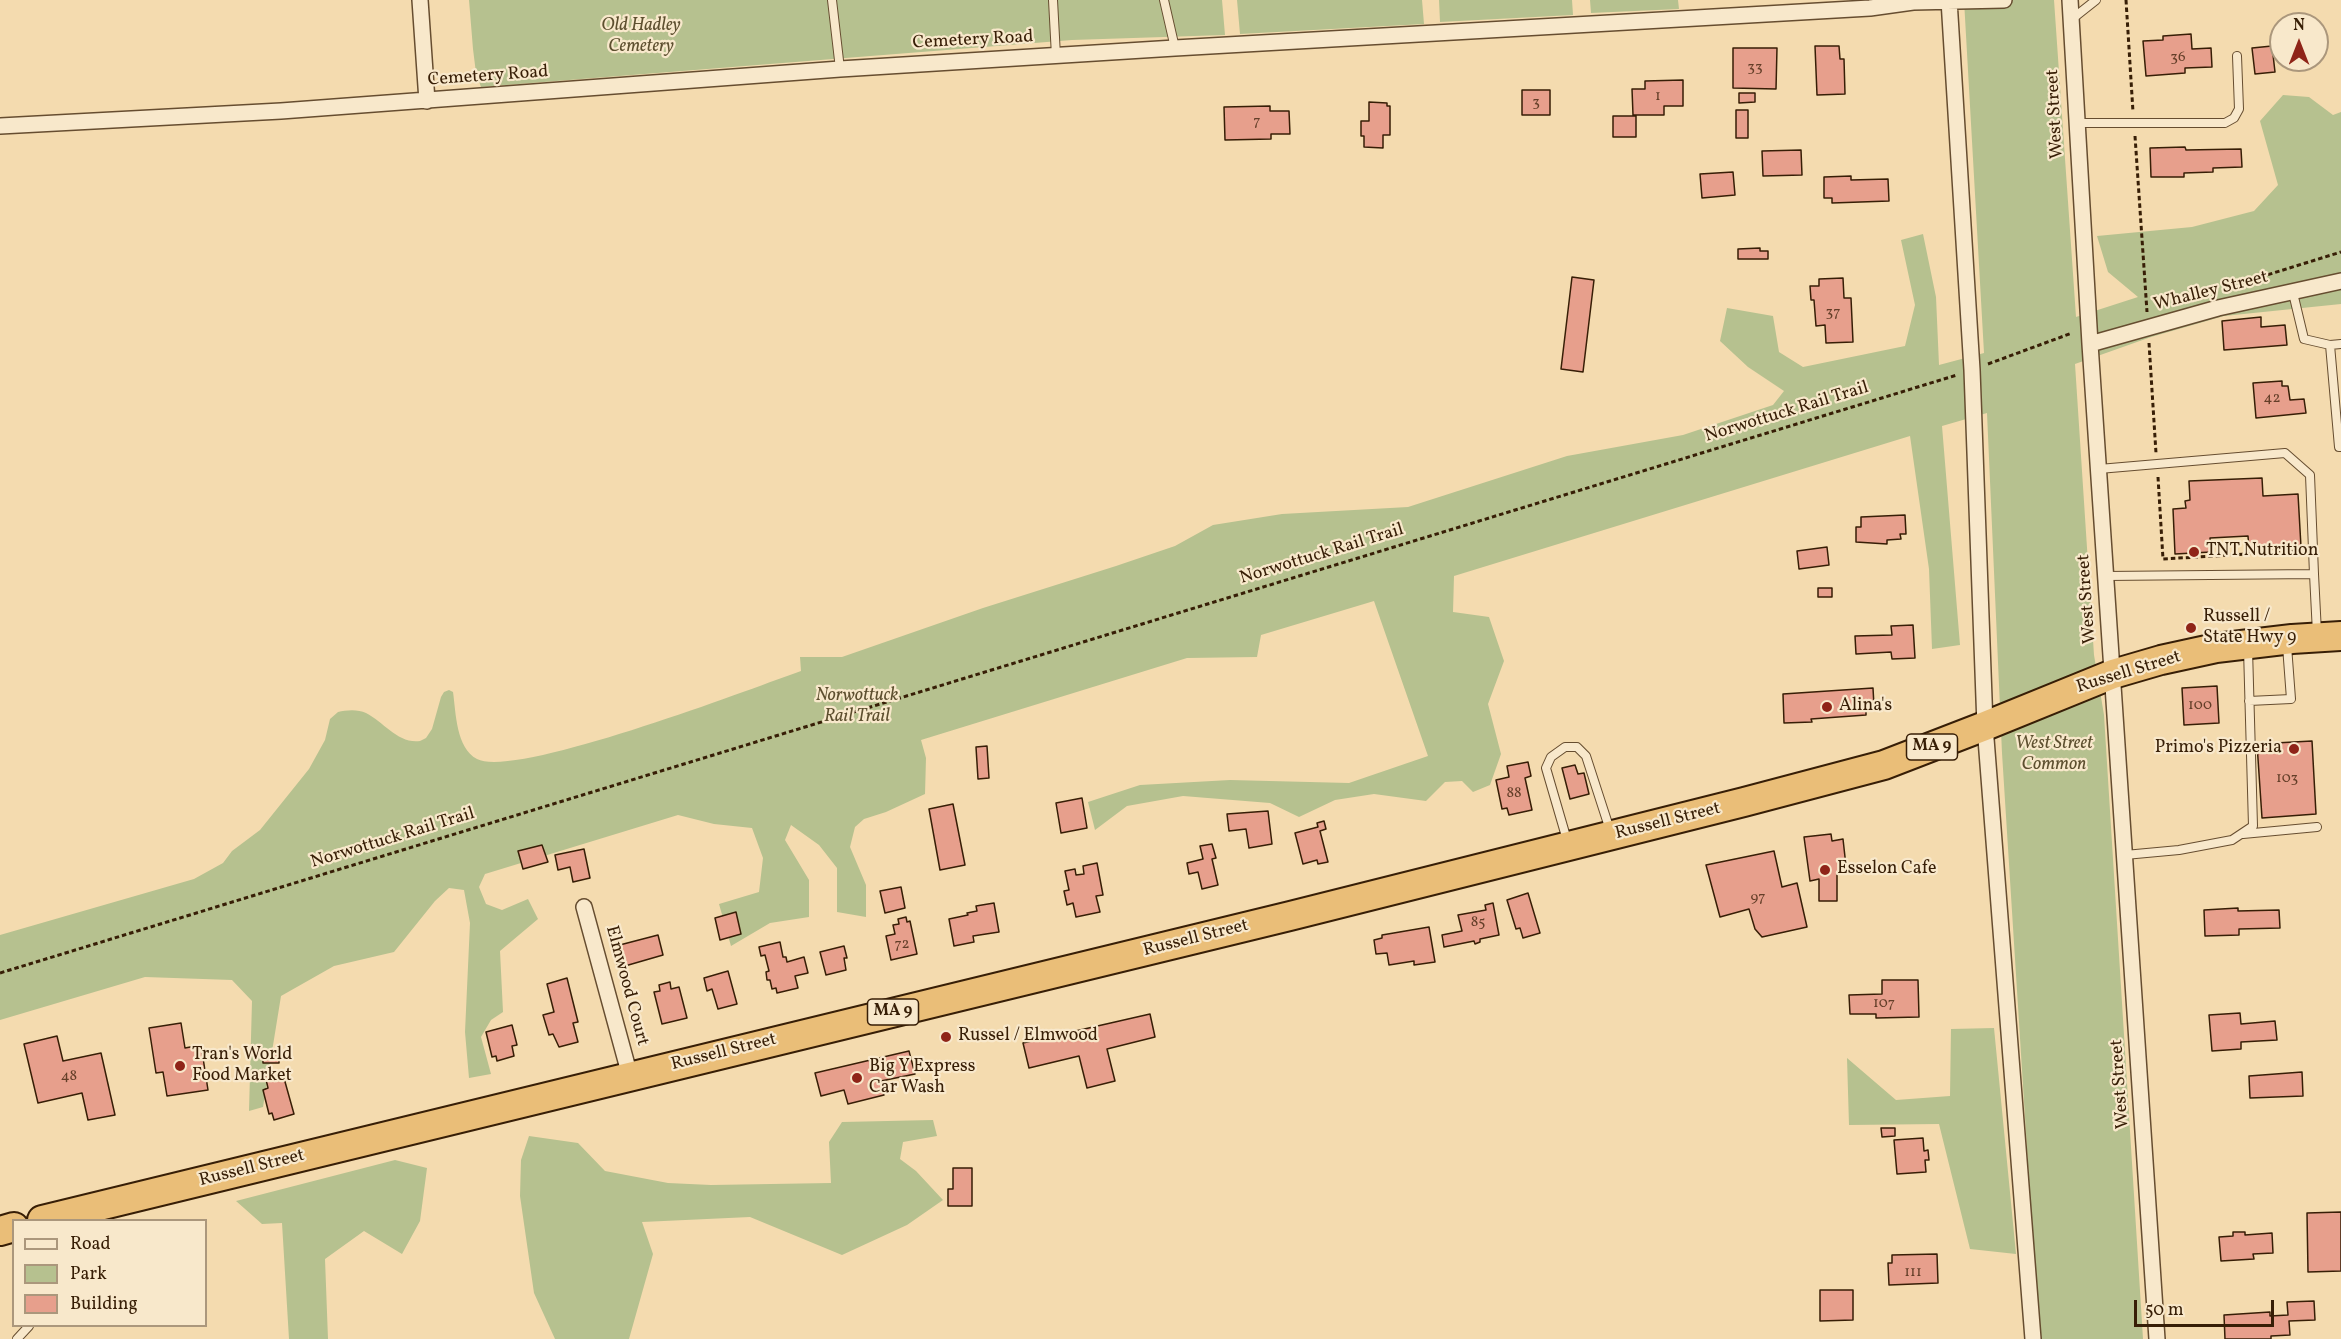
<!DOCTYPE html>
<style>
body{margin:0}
#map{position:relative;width:2341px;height:1339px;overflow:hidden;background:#f4dbaf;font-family:Vollkorn,serif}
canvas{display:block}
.legend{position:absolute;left:12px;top:1219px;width:195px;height:108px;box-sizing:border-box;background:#f8e8cb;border:2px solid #ab977c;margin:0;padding:8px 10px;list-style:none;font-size:18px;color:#371e06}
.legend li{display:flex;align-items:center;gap:12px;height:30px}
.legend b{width:30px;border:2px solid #ab977c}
.north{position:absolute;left:2269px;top:12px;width:60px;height:60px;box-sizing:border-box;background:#f8e8cb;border:2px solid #ab977c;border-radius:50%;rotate:0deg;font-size:16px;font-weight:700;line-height:24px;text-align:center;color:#371e06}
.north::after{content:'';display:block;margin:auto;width:21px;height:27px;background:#8f2418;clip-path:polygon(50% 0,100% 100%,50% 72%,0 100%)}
.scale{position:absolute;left:2134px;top:1300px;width:140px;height:27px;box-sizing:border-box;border:3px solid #371e06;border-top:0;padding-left:8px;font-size:18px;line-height:21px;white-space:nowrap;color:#371e06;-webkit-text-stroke:4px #f8e8cb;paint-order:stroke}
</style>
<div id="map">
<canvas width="2341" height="1339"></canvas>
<ul class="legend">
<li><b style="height:8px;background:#f8e8cb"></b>Road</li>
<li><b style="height:16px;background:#b6c18f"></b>Park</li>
<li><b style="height:16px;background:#e79f8c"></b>Building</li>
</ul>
<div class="north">N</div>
<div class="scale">50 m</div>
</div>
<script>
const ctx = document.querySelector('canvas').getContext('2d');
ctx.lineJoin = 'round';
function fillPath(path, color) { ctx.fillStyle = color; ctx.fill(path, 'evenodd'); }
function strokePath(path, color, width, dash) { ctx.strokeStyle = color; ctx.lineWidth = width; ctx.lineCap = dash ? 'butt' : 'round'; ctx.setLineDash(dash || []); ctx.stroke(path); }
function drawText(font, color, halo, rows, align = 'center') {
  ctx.font = font + ' Vollkorn,serif'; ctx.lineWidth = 4.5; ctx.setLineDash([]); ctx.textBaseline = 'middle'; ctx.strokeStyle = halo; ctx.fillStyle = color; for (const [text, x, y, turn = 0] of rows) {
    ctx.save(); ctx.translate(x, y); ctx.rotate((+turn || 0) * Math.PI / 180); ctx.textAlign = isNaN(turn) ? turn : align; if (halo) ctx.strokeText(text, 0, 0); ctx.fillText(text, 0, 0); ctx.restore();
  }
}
const green = new Path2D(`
 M469 0H1222L1225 35 1072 40 481 87 476 73 473 49Z
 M1237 0H1422L1424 24 1240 34Z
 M1439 0H1572L1573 15 1440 22Z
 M1590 0H1678L1679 9 1591 13Z
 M1964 0H2054L2076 317 2138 297 2108 272 2097 236 2192 227 2254 211 2278 185 2260 121 2283 95 2309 97 2333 115 2341 112V304L2224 316 2151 337 2075 364 2094 655 2104 715 2143 1339H2039L2002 753 1987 413 1942 426 1960 645 1932 649 1929 569 1910 436 1454 576 1453 612 1489 617 1504 661 1488 704 1501 754 1490 785 1473 792 1462 781 1445 782 1426 801 1374 794 1335 800 1299 817 1270 803 1183 796 1127 806 1095 830 1088 802 1140 785 1230 780 1349 783 1428 756 1374 601 1261 635 1257 657 1187 658 921 740 926 758 925 794 886 812 864 819 855 827 850 847 866 885V917L837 912V868L819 845 791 825 785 840 809 880V917L770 923 731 946 719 904 759 892 763 858 752 828 714 824 678 815 485 874 479 887 486 904 502 910 528 899 538 919 500 951 503 1012 491 1020 481 1037 491 1074 469 1078 465 1032 470 923 464 890 449 888 435 901 394 952 334 966 281 996 263 1107 249 1111 252 1001 232 980 145 977 0 1020V935L194 879 223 863 232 851 260 830 309 769 325 740 330 719 338 712C346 710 358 709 366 713 384 722 398 744 420 741L426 738 432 729 441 697 444 692 449 690 453 692C456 713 456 748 477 759 516 779 750 689 801 671L800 657H842L983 608 1116 566 1175 546 1213 525 1282 514 1408 507 1567 456 1683 435 1773 405 1784 391 1748 367 1720 341 1727 308 1773 316 1779 352 1803 367 1905 346 1915 305 1901 240 1923 234 1936 297 1939 365 1984 353Z
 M1994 1028 2016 1254 1970 1249 1939 1124 1849 1125 1847 1058 1896 1100 1950 1096 1951 1029Z
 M933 1120 937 1136 903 1142 900 1159 916 1171 943 1200 907 1225 842 1255 750 1217 642 1222 653 1254 629 1339H555L534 1293 520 1196 521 1160 529 1136 578 1143 605 1171 668 1183 711 1185 831 1183 829 1142 842 1122Z
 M395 1160 427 1168 420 1221 402 1254 364 1231 325 1259 328 1339H289L282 1223 262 1224 236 1201Z`);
const building = new Path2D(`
 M2191 34 2192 49 2211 48 2212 67 2185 68V73L2146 76 2143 41 2163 40V36Z
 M1815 46H1839L1840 59H1844L1845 94 1817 95Z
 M2272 46 2275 72 2255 74 2252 48Z
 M1733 48H1777L1776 89 1733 88Z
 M1683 80V106H1664V115H1633L1632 89H1645V81Z
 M1522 90H1550V115H1522Z
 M1739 93H1755V102L1739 103Z
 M1369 102 1387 103V106H1390V135H1383V148L1364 147V136H1361V121H1369Z
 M1270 106V111H1289L1290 134H1271V139L1225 140 1224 107Z
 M1736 110H1748V138H1736Z
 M1613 116H1636V137H1613Z
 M2185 147 2186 150 2241 149 2242 167 2213 168V172L2184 173V177H2151L2150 148Z
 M1801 150 1802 175 1763 176 1762 151Z
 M1733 172 1735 195 1702 198 1700 174Z
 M1851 176V180L1888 179 1889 201 1832 203V198H1824V177Z
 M1760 248V251H1768V259H1738V249Z
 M1572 277 1594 280 1583 372 1561 369Z
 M1843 278 1844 298H1851L1853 342 1826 343 1825 325 1816 326 1814 300H1811L1810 286H1819V279Z
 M2261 317V327L2285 325 2287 345 2224 350 2222 321Z
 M2282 381V386H2288L2290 400 2304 399 2306 413 2256 418 2253 383Z
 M2262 478 2263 496 2298 494 2301 547 2249 550 2248 536 2210 538 2211 552 2175 554 2173 509 2186 508 2185 501 2190 500 2189 481Z
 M1905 515 1906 534H1900L1901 539 1887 540V544L1856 542V527H1861V517Z
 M1827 547 1829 565 1799 569 1797 551Z
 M1818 588H1832V597H1818Z
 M1913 625 1915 658 1892 659 1891 652 1856 654 1855 636 1892 635 1891 626Z
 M2217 686 2219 723 2184 725 2182 688Z
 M1873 688 1874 706H1866V715L1811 719 1812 722 1784 723 1783 694Z
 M2312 741 2316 814 2262 818 2257 744Z
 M987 746 989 778 978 779 976 747Z
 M1528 762 1531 776 1525 778 1532 810 1509 815 1507 808 1502 809 1496 780 1509 777 1507 766Z
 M1575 765 1578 774 1584 773 1589 794 1570 799 1562 768Z
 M1082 798 1087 828 1061 833 1056 803Z
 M953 804 965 865 940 870 929 809Z
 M1268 811 1272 844 1249 848 1246 829 1229 831 1227 814Z
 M1324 821 1326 829 1320 831 1328 862 1318 864 1317 860 1303 864 1295 833 1318 827 1317 823Z
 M1831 834 1832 841 1843 839 1846 866 1842 867 1843 873 1837 874V901H1819V879L1810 881 1804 837Z
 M1212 844 1216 858 1212 859 1218 885 1202 889 1198 872 1189 874 1187 863 1203 859 1200 846Z
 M542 845 548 862 523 869 518 851Z
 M584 849 590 878 573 882 570 867 558 870 555 855Z
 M1774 851 1782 887 1797 883 1807 927 1762 937 1755 929 1749 909 1720 917 1706 865Z
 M1097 863 1103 895 1096 896 1100 912 1076 917 1073 903 1067 905 1064 891 1069 890 1065 871 1075 869 1076 875 1084 874 1083 866Z
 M901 887 905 908 885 913 880 891Z
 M1528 893 1540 933 1523 938 1520 928 1516 929 1507 900Z
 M994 903 999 932 973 936 974 942 954 946 949 919 968 915 967 913 977 911 976 906Z
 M1493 903 1499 935 1480 939V942L1475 944 1474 941 1444 947 1442 935 1462 931 1458 915 1486 910 1485 905Z
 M2238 908V911L2279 910 2280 928 2239 929V935L2205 936 2204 910Z
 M736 912 741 934 720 940 715 918Z
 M906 917 907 922 910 921 917 954 891 960 886 936 895 934 893 925 899 924 898 919Z
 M1429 927 1435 962 1414 965V961L1389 965 1387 953 1376 954 1374 940 1382 938V935Z
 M658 935 663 955 618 968 612 947Z
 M780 942 783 957H786L787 962 804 957 808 973 795 976 798 988 777 993 776 988 772 989 770 980H767L766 972 769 971 765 955 761 956 759 947Z
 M844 946 847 958H844L846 970 826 975 820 952Z
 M728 971 737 1004 718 1009 712 989 707 991 704 978Z
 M567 978 578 1022 573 1023 578 1042 559 1047 553 1034 549 1035 543 1015 554 1012 547 984Z
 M1882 980H1918L1919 1017 1876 1018V1014H1850L1849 995 1882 994Z
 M670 982 671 989 679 987 687 1018 662 1024 654 992 660 991 659 985Z
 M2240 1013 2241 1024 2275 1021 2277 1040 2241 1042V1049L2212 1051 2209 1015Z
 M1150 1014 1155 1037 1107 1049 1115 1081 1087 1088 1079 1056 1029 1068 1023 1043Z
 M181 1023 185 1048 201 1045 208 1090 167 1096 163 1072 156 1073 149 1028Z
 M512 1025 517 1045 512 1046 514 1056 497 1061 496 1056 492 1057 486 1032Z
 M57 1036 63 1061 101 1053 115 1115 88 1120 82 1093 38 1103 24 1044Z
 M279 1051V1063H263V1052Z
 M909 1051 915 1074 881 1081 884 1095 848 1104 844 1090 821 1096 815 1073Z
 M282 1071 294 1114 274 1120 272 1113 269 1114 263 1090 268 1088 265 1075Z
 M2302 1072 2303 1096 2250 1098 2249 1076Z
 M1881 1128H1895V1136L1882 1137Z
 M1923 1138 1924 1151 1928 1150 1929 1160H1925L1926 1172 1897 1174 1894 1140Z
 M953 1168H972V1206H948V1189H953Z
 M2341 1212V1271L2308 1272 2307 1213Z
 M2233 1232H2245V1235L2272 1233 2273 1253 2253 1254 2254 1259 2221 1261 2219 1237 2233 1236Z
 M1937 1254 1938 1283 1889 1285 1888 1263H1892V1255Z
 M1820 1290H1853V1320L1820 1321Z
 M2314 1301 2315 1320 2289 1321 2290 1335 2271 1336V1339H2225L2224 1315 2270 1312V1316L2288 1315 2287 1302Z`);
const path = new Path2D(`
 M2126 0 2133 112
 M2135 136 2147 312
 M2225 288 2341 252
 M2149 343 2156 453
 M1988 364 2072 333
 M2158 477 2163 559 2299 551
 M0 973 1957 375`);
const lane = new Path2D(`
 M832 0 840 69
 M1053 0 1056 56
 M1164 0 1175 48
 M2072 19 2096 0
 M2077 123H2225L2234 118 2239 109 2237 56
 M2293 293 2304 339 2330 345 2339 447H2341
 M2330 345 2341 344
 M2099 469 2285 453 2310 475 2314 574
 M2106 576 2314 574 2317 633
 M2249 701 2291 699 2287 646
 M2243 834 2317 827
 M1567 840 1546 768 1551 757 1565 747H1577L1586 756 1610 830
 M2125 855 2179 850 2232 840 2253 826 2248 649
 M17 1339 29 1326`);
const street = new Path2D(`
 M420 0 427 101
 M1949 0 1972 370 1985 726 2033 1339
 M2070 0 2090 344 2157 1339
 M0 126 281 111 840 69 1175 48 1870 8 1913 2 2004 0
 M2090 344 2218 308 2341 281
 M584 907 630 1076`);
const highway = new Path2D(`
 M42 1220 1290 916 1744 802 1884 765 1985 726 2113 674 2161 660 2216 648 2292 639 2341 636
 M0 1231 14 1227`);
const markers = [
 [2194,552,6,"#8f2418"],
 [2191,628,6,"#8f2418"],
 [1827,707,6,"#8f2418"],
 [2294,749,6,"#8f2418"],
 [1825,870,6,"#8f2418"],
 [946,1037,6,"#8f2418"],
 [180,1066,6,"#8f2418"],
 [857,1078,6,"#8f2418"]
];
const numberNames = [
 ["36",2178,58],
 ["33",1755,68],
 ["1",1658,97],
 ["3",1536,103],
 ["7",1257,122],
 ["37",1833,313],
 ["42",2272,399],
 ["100",2200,706],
 ["103",2287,779],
 ["88",1514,794],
 ["97",1758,898],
 ["85",1478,923],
 ["72",902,945],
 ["107",1884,1004],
 ["48",69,1077],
 ["111",1913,1273]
];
const shields = [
 [1932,747,51],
 [893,1012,51]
];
const shieldNames = [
 ["MA 9",1932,747],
 ["MA 9",893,1012]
];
const parkNames = [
 ["Old Hadley",641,27],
 ["Cemetery",641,48],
 ["Norwottuck",857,697],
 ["Rail Trail",857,718],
 ["West Street",2054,745],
 ["Common",2054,766]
];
const streetNames = [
 ["Cemetery Road",973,41,-3],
 ["Cemetery Road",488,77,-4],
 ["West Street",2056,114,-93],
 ["Whalley Street",2211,292,-14],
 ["Norwottuck Rail Trail",1787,413,-17],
 ["Norwottuck Rail Trail",1322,555,-17],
 ["West Street",2088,599,-94],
 ["Russell Street",2129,673,-17],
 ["Russell Street",1668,822,-14],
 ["Norwottuck Rail Trail",393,839,-17],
 ["Russell Street",1196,939,-14],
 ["Elmwood Court",626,986,75],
 ["Russell Street",724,1053,-14],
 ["West Street",2121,1084,-94],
 ["Russell Street",252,1169,-14]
];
const poiNames = [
 ["TNT Nutrition",2206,552],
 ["Russell /",2203,618],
 ["State Hwy 9",2203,639],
 ["Alina's",1839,707],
 ["Primo's Pizzeria",2282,749,"right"],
 ["Esselon Cafe",1837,870],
 ["Russel / Elmwood",958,1037],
 ["Tran's World",192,1056],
 ["Food Market",192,1077],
 ["Big Y Express",869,1068],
 ["Car Wash",869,1089]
];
fillPath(green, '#b6c18f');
fillPath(building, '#e79f8c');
strokePath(building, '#371e06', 1.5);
strokePath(lane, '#664d30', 10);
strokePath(street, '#664d30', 18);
strokePath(highway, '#371e06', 32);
strokePath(path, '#371e06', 3, [4.5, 3]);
strokePath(lane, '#f8e8cb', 8);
strokePath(street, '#f8e8cb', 15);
strokePath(highway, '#eabe78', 28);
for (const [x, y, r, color] of markers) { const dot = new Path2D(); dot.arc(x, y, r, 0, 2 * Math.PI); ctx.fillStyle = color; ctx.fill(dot); strokePath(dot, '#f8e8cb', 2); }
drawText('15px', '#633e28', null, numberNames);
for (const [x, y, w] of shields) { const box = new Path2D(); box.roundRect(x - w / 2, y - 13, w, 26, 4.5); ctx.fillStyle = '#f8e8cb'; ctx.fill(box); strokePath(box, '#371e06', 1.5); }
drawText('bold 16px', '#371e06', null, shieldNames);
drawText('italic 18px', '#5d4f2f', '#f8e8cb', parkNames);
drawText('18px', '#371e06', '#f8e8cb', streetNames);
drawText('18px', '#371e06', '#f8e8cb', poiNames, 'left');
</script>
